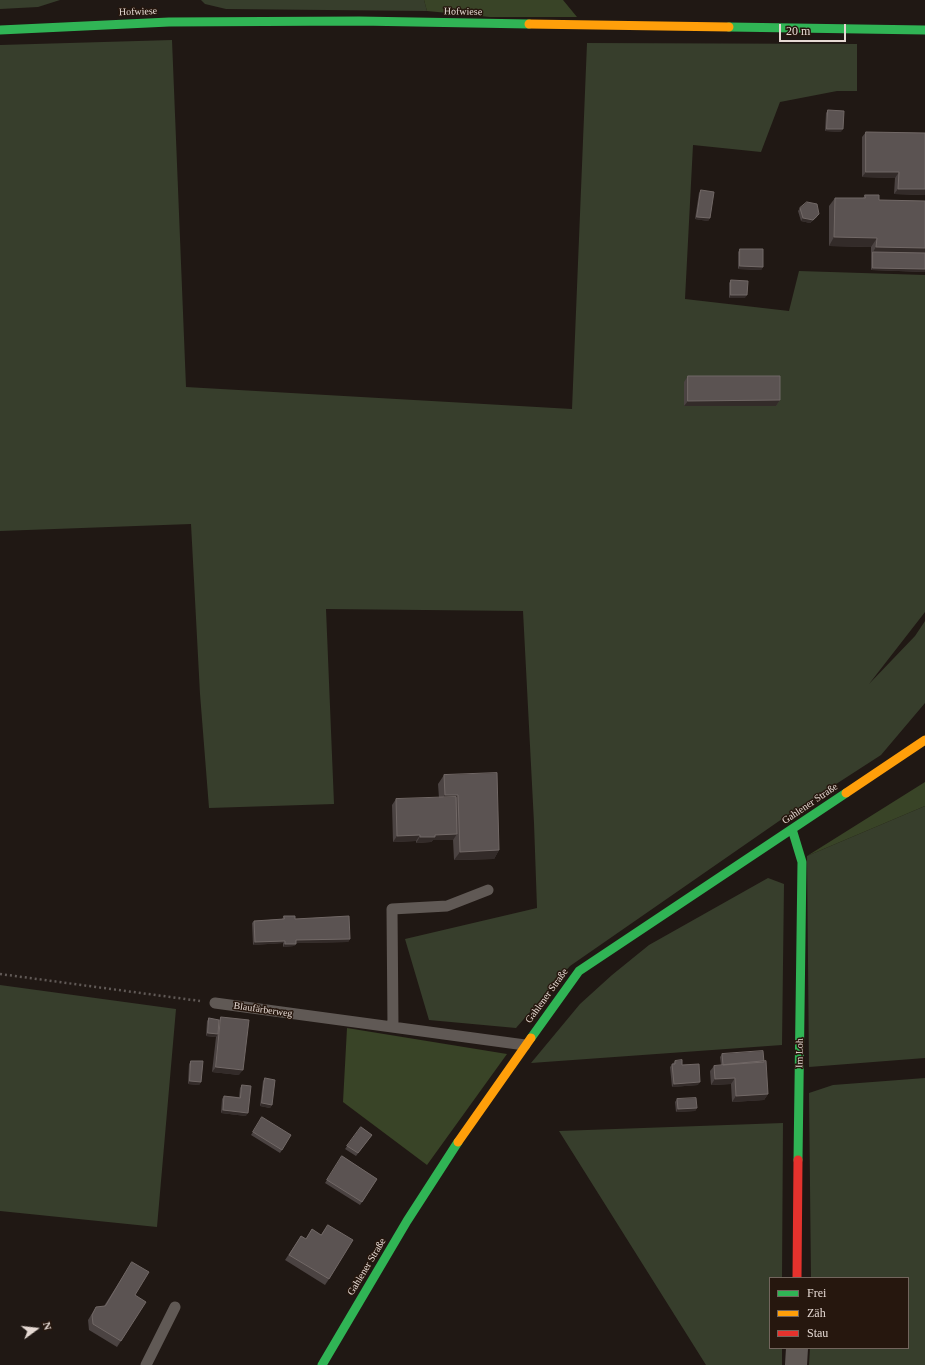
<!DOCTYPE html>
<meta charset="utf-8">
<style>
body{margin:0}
#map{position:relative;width:925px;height:1365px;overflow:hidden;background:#201814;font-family:Georgia,serif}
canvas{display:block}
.legend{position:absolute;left:769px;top:1277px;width:140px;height:72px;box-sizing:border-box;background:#26170e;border:1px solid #72655d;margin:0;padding:5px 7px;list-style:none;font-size:12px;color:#e5d9d3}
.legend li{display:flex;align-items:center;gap:8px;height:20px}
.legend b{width:20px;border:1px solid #72655d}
.north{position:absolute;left:16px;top:1309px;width:40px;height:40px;-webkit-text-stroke:3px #26170e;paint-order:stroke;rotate:75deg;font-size:11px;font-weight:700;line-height:16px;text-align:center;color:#e5d9d3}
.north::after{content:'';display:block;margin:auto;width:14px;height:18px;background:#e5d9d3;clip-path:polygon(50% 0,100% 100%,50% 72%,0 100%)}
.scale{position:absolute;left:779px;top:24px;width:67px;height:18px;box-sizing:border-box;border:2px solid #e5d9d3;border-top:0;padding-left:5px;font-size:12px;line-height:14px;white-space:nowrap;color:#e5d9d3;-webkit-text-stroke:3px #26170e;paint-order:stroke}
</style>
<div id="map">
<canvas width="925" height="1365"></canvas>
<ul class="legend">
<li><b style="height:5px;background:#30b455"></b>Frei</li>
<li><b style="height:5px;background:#ff9f0a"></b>Zäh</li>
<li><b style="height:5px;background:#e5322d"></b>Stau</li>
</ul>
<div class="north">N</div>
<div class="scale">20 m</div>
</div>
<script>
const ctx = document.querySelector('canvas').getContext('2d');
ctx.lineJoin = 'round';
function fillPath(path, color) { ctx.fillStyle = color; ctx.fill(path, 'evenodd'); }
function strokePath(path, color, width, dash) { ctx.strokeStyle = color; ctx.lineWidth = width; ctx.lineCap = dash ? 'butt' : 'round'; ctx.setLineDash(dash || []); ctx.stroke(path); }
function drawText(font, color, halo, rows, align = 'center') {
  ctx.font = font + ' Georgia,serif'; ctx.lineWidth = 3; ctx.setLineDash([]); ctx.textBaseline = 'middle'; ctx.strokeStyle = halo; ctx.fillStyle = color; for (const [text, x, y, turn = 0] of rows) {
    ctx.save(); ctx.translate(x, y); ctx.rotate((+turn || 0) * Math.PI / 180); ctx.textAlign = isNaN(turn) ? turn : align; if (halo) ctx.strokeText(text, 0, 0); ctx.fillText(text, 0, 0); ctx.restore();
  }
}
const green = new Path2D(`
 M0 0H60L38 7 0 9Z
 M201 0H424L427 11 226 9 205 4Z
 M172 40 186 387 572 409 587 43 857 44V91H837L780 102 761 152 693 145 685 299 789 311 799 271 925 275V612L869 684 915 636 925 621V703L881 755 782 819 570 966 516 1028 429 1020 405 939 537 908 534 823 523 611 326 609 334 804 209 808 200 694 191 524 0 531V45Z
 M925 806V1058L809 1067 807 856Z
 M768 878 784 884 782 1045 531 1063 580 1004 612 975 649 945Z
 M0 985 176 1009 157 1227 0 1211Z
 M925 1078V1365H809L810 1348H908V1278H811L809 1093 833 1085Z
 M783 1123 782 1278H770V1348H782V1365H706L559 1131Z`);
const forest = new Path2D(`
 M424 0H563L577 17H490L427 11Z
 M925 782V806L807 856Z
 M347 1028 507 1054 427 1165 343 1102Z`);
const path = new Path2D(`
 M0 974 200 1001`);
const lane = new Path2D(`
 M215 1003 525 1045
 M393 1027 392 909 447 906 488 890
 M146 1365 175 1307`);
const street = new Path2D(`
 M796 1365 797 1348`);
const fast = new Path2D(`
 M729 27 925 30
 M0 30 169 22 359 21 529 24
 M792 829 802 862 798 1160
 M531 1038 579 971 846 793
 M322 1365 407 1221 458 1142`);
const slow = new Path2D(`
 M529 24 729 27
 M846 793 925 740
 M458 1142 531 1038`);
const jam = new Path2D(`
 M797 1278 798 1160`);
const wall = new Path2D(`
 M828 110 841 132 825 131 826 113Z
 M866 132 925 133V195L894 194 895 178 862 177V137Z
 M701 190 710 218 708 221 695 219 699 193Z
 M865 195 879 200 925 201V272L871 270V247L829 246V206L835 198H863Z
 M800 208 817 217 810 223 801 221 798 211Z
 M740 249 763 267 761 270 738 269V252Z
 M731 280 745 298H729V283Z
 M688 376 780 400 776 406H684V382Z
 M444 775 499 850 494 859 454 860 453 839 433 840 431 842 416 843V841L393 842 392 805 396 799 439 798 438 784Z
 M284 916 295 919 350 939 348 942 296 943 294 946 283 947V943L253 945 252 923 254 921 282 919Z
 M221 1017 239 1075 212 1072 216 1037 206 1036 207 1021 209 1018 219 1020Z
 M722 1054 764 1062 768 1094 764 1100 732 1102 731 1084 711 1085 710 1071 714 1066 721 1065 720 1057Z
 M191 1061 201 1082 199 1085 188 1084 189 1064Z
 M675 1061 682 1065 698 1085 672 1087 670 1067Z
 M265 1078 272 1105 270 1108 260 1106 263 1081Z
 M242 1085 246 1116 221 1113 222 1099 224 1096 239 1097 240 1088Z
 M677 1099 697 1108 695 1111 676 1112 675 1102Z
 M262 1117 282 1150 280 1153 251 1135Z
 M361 1127 372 1135 356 1156 345 1149Z
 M342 1156 377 1179 360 1205 325 1183Z
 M328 1225 329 1279 325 1285 285 1260 301 1236 306 1239 312 1229 321 1235Z
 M132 1262 135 1295 121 1341 117 1347 89 1330 88 1320 96 1307 104 1306Z`);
const shadedWall = new Path2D(`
 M827 129H843L841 132 825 131Z
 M866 172H899L895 178 862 177Z
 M898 189H925V195L894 194Z
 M819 214 817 217 810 223 801 221 803 218Z
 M697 217 710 218 708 221 695 219Z
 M834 237 877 238 871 247 829 246Z
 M876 247 925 248V256L873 252 871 255Z
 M740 266 763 267 761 270 738 269Z
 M873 268 925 269V272L871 270Z
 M731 295H747L745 298H729Z
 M780 400 776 406H684L688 401Z
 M445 795H458L452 803 439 804Z
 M457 834 453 840H433L431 842 416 843 420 837 435 835Z
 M420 835 416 841 393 842 397 836Z
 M499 850 494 859 454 860 460 852Z
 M350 939 348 942 294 943 296 940Z
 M285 941 283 943 253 945 255 942Z
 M285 944H296L294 946 283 947Z
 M208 1033 218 1034 216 1037 206 1036Z
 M216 1067 243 1070 239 1075 212 1072Z
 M735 1078 731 1084 711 1085 715 1079Z
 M190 1081 201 1082 199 1085 188 1084Z
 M700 1082 698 1085 672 1087 674 1084Z
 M768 1094 764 1100 732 1102 736 1096Z
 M262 1103 272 1105 270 1108 260 1106Z
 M697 1108 695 1111 676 1112 678 1109Z
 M223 1110 248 1113 246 1116 221 1113Z`);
const building = new Path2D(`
 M828 110 844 111 843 129H827Z
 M866 132 925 133V189H898L899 172H866Z
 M701 190 714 192 710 218 697 217Z
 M865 195H879V200L925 201V248L876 247 877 238 834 237 835 198H865Z
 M807 202 817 204 819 214 813 220 803 218 800 208Z
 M740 249H763V267L740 266Z
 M873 252 925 253V269L873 268Z
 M731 280 748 281 747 295H731Z
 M688 376H780V400L688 401Z
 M497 773 499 850 460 852 458 795H445L444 775Z
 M456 797 457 834 435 835V837H420V835L397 836 396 799Z
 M284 916H295V919L349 916 350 939 296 940V944H285V941L255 942 254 921 284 919Z
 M221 1017 249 1020 243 1070 216 1067Z
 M209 1018 219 1020 218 1034 208 1033Z
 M763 1051 764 1062 723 1065 722 1054Z
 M682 1060V1065L699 1064 700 1082 674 1084 672 1064H675V1061Z
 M191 1061H203L201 1082 190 1081Z
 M766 1061 768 1094 736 1096 735 1078 715 1079 714 1066Z
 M265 1078 275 1080 272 1105 262 1103Z
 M242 1085 251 1086 248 1113 223 1110 224 1096 240 1098Z
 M696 1098 697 1108 678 1109 677 1099Z
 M262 1117 291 1135 282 1150 253 1132Z
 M361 1127 372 1135 358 1153 347 1146Z
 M342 1156 377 1179 362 1202 327 1180Z
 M328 1225 353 1240 329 1279 289 1255 301 1236 306 1239 312 1229 321 1235Z
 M132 1262 149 1272 135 1295 146 1302 121 1341 93 1324 92 1315 96 1307 105 1306Z`);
const streetNames = [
 ["Hofwiese",138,12,-2],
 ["Hofwiese",463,12,1],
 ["Gahlener Straße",810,804,-34],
 ["Gahlener Straße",547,996,-54],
 ["Blaufärberweg",263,1010,8],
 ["Im Loh",800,1053,-89],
 ["Gahlener Straße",367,1267,-59]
];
fillPath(green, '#373e2c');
fillPath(forest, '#394427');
strokePath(path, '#605956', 2.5, [2, 3]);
strokePath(lane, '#605955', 11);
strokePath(street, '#605955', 22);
strokePath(fast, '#30b455', 9);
strokePath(slow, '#ff9f0a', 9);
strokePath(jam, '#e5322d', 9);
fillPath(wall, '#4b4342');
fillPath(shadedWall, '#332b29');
fillPath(building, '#5b5352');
strokePath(building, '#716866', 1);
drawText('10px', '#e5d9d3', '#26170e', streetNames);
</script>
